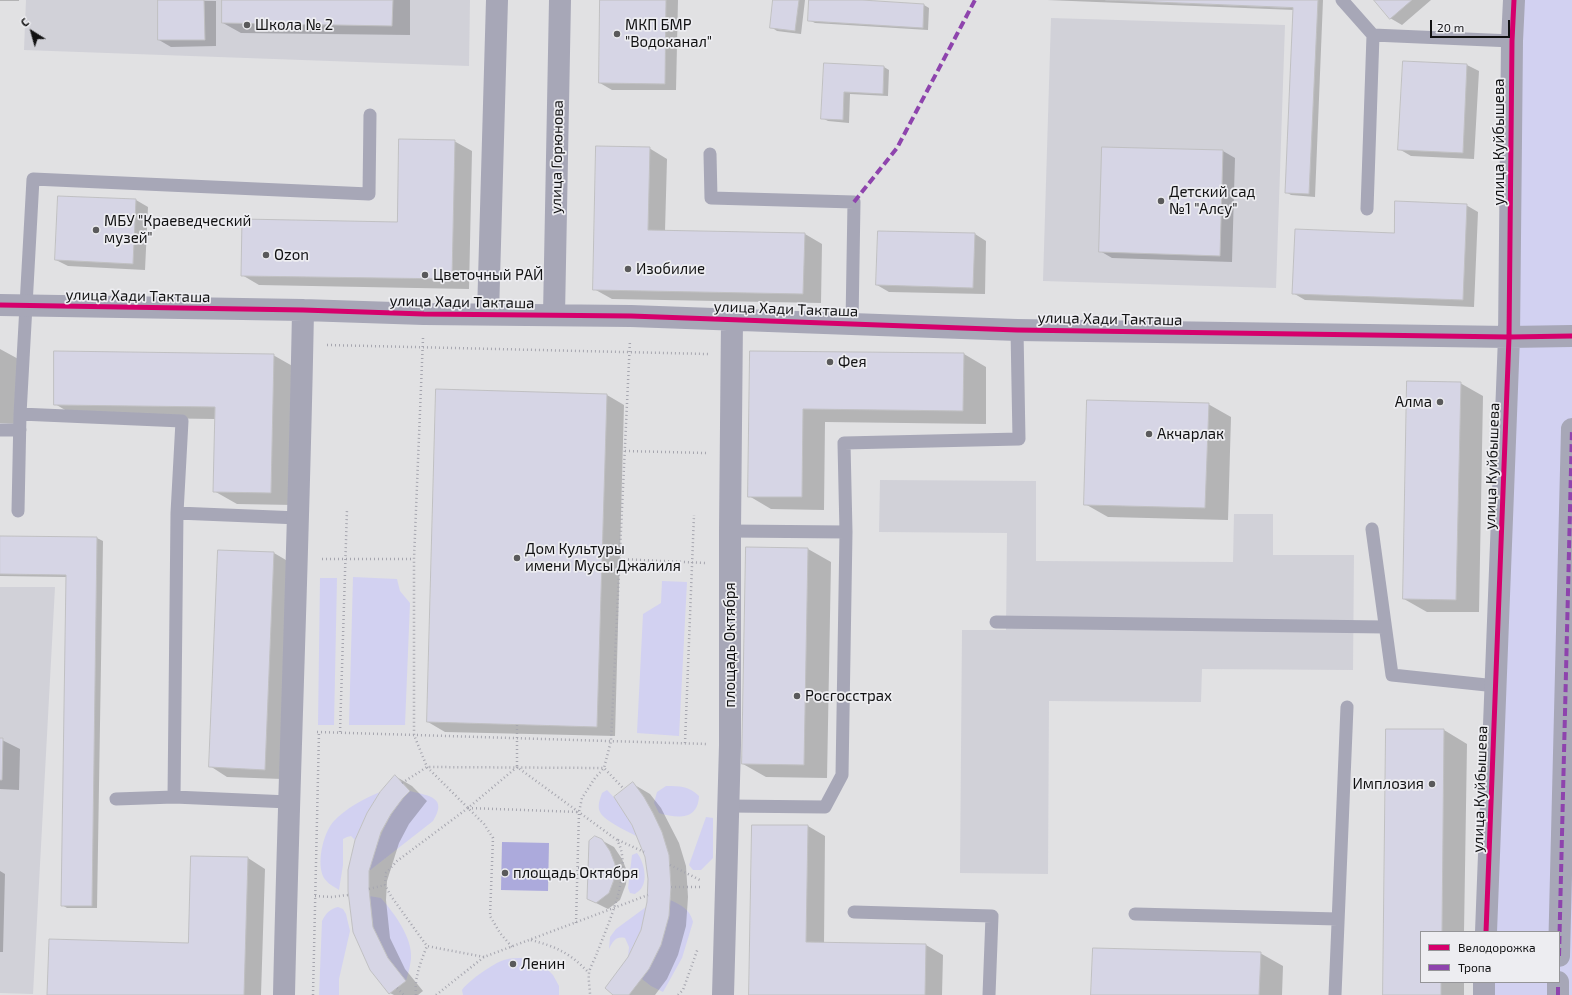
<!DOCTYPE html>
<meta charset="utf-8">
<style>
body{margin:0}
#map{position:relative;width:1572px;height:995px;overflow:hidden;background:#e1e1e3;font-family:"Exo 2",sans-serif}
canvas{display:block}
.legend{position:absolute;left:1420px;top:931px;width:140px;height:52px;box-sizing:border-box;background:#ededf1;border:1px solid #959598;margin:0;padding:5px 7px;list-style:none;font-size:12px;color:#111112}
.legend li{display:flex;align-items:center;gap:8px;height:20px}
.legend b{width:20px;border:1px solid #959598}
.north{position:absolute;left:12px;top:12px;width:40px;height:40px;-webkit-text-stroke:3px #ededf1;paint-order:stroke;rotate:323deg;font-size:11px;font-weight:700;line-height:16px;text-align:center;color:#111112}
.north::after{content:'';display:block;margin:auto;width:14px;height:18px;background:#111112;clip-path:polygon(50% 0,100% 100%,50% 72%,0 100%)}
.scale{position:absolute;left:1430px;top:20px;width:80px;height:18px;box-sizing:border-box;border:2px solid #111112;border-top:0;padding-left:5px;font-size:12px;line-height:14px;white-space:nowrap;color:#111112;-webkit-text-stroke:3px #ededf1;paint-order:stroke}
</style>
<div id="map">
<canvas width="1572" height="995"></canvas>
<ul class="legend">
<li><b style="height:5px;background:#d6006c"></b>Велодорожка</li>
<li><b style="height:5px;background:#8e44ad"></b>Тропа</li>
</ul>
<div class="north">С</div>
<div class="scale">20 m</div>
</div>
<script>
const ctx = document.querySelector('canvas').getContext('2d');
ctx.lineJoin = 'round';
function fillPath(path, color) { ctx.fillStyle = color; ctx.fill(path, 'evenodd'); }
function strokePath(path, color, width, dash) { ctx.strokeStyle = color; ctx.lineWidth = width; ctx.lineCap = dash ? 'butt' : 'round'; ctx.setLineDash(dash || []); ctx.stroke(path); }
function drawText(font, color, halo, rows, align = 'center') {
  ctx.font = font + ' "Exo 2",sans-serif'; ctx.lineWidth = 3.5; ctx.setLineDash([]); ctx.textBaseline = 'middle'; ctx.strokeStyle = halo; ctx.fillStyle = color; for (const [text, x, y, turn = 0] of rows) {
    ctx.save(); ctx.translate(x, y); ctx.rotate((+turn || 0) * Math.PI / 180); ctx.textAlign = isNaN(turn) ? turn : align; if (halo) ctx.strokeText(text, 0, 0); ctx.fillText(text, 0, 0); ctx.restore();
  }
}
const built = new Path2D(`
 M26 0H470L469 66 24 50Z
 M1051 18 1285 25 1276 288 1043 281Z
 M880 480 1036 481V561L1233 562 1234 514H1273V555H1354L1353 670 1202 669 1201 702 1049 701 1048 874 960 873 962 630H1006L1007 533 879 532Z
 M0 587H55L33 994 0 993Z`);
const green = new Path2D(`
 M1514 0H1572V995H1484V982H1559V932H1486Z
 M353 577 397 579 400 591 410 603 405 725H349Z
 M320 578H337L334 725H318Z
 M662 581 687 582 679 736 637 733 643 614 661 603Z
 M666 786C680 786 689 786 699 796 698 820 678 819 659 813L654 803 657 792Z
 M607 790C621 804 629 820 638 837 629 832 604 821 600 812 597 806 600 799 602 793Z
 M410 791C429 796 448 797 433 821L369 871C377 841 388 813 410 791Z
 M380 792 367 813 355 840 351 836 347 837 343 839V865L339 890C333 886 328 884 324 878 316 864 323 834 333 822 346 808 363 799 380 792Z
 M706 817 713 818V858L701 870H693L689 865Z
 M637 853C643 860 648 878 642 887 641 890 637 892 635 894L630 893 628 888 632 855Z
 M369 896 381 898C394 913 413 938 411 959 410 967 408 974 406 981L388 958 373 927Z
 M670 900C681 905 690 909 693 922L682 958 663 992 651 986 642 979C659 956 668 928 670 900Z
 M338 907 343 909 346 914 350 931 339 979V995H319L322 921C326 913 330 909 338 907Z
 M646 907 641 930 628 957 629 947 625 938C616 936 613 941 609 949L610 937 616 929Z
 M524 958 542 964 553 975 559 986V995H463L462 990C468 981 494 963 504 960 510 958 518 958 524 958Z`);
const water = new Path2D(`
 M502 842 549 843 548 891 501 890Z`);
const shadow = new Path2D(`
 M0 0H19V1H0Z
 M159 0 216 1V46L171 47 159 40Z
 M223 0H410V35L241 33 223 23Z
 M601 0H678L676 90H612L600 83Z
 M774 0H805L801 34 777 31 771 27Z
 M810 0H846L924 5 929 8 928 30 815 23 809 20Z
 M1047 0H1323L1315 197 1291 195 1286 192 1294 10Z
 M1375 0H1431L1402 25 1390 18Z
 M1404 62 1467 65 1479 71 1474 159 1411 156 1399 149Z
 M825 64 884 67 889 70 888 96 850 94 849 123 828 121 822 118Z
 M454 141 472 151 469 289 259 285 242 275 398 223Z
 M649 148 667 159 665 231 805 234 822 244 821 303 612 299 594 289Z
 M1103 148 1223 151 1235 158 1232 262 1112 258 1100 251Z
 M59 197 136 200 148 207 145 270 68 266 56 260Z
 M1466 205 1478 212 1474 307 1305 300 1293 293 1395 234Z
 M975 234 986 241 985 294 889 292 877 285Z
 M0 349 22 361 19 424 0 423Z
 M751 352 964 354 986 367V424L825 422 824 510 771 509 749 496Z
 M273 355 296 368 294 505 237 504 214 491 215 419 77 417 55 404Z
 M1460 383 1483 396 1479 612H1427L1404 599Z
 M437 390 607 395 624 405 615 736 445 732 428 722Z
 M1208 404 1231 417 1228 520 1108 517 1085 504Z
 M0 537 97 538 103 541 97 908H67L62 905 67 577 0 576Z
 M747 548 808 549 831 562 827 778 766 777 743 764Z
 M274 553 291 563 282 779 227 777 210 766Z
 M1387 730H1444L1467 744 1464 932H1421V982H1464V995H1384Z
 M0 739 20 749 19 790 0 789Z
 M395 776 412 786 427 801 409 824 399 843 387 881 386 900 390 938 405 969 423 991 418 995H394L390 993 349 890Z
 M633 784 650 794 661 808 679 843 686 866 688 897 686 926 678 955 667 979 655 995H614L629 958 642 930 648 902 649 879Z
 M753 826H808L825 836 824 944 926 945 943 955 942 995H750Z
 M601 840 614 847 622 859 627 871 626 884 620 900 608 909 588 899Z
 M248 858 265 869 261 995H48L189 944Z
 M0 871 5 874 3 952H0Z
 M1260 953 1283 966 1282 995H1092Z`);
const building = new Path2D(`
 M158 0H204L205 40H158Z
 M222 0H393L392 26 222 23Z
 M600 0H666L665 84 599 83Z
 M773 0H799L795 31 770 28Z
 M809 0H862L924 4 923 28 808 21Z
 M1106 0H1318L1309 194 1285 193 1293 8Z
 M1374 0H1412L1390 19Z
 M1403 61 1467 64 1463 153 1398 150Z
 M824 63 884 66 883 94 844 92 843 120 821 119Z
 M399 139 455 140 452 279 241 276 242 219 397 222Z
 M596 146 650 147 648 230 805 233 803 294 593 290Z
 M1102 147 1223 150 1220 256 1099 252Z
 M58 196 136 199 133 264 55 260Z
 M1395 201 1467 204 1463 300 1292 294 1295 229 1394 233Z
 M878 231 975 233 973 288 876 285Z
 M54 351 274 354 271 493 213 492 215 407 54 405Z
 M750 351 964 353 963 411 803 409 802 497H748Z
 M1407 381 1461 382 1456 600 1403 599Z
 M436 389 607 394 597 727 427 722Z
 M1087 400 1209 403 1205 508 1084 505Z
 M0 536 97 537 92 906H61L66 575 0 574Z
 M746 547 808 548 804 765 742 764Z
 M218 550 274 552 265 770 209 767Z
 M1386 729H1444L1442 932H1421V982H1441V995H1383Z
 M0 738H3L2 780H0Z
 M395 775 410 791 403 798 391 814 381 832 369 871V889L373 927 388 958 406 981 389 994 370 970 353 932 348 891V870L355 840 367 813 380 792Z
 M633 782 644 797 653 813 662 832 669 855 671 887 669 916 661 945 649 969 629 995H613L605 988 628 957 641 930 647 902 648 879 645 857 632 825 614 797Z
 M752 825H808L806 942 926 944 925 995H749Z
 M595 836 602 839 610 851 615 864V877L609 893 596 903 587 899 589 841Z
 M191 856 248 857 244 995H47L49 939 188 943Z
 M1093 948 1261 952 1259 995H1091Z`);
const path = new Path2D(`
 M423 338 414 559V735L427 767 484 824 493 838 490 916 500 933 512 947
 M327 345 708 354
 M625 451 706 453
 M322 559H414
 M620 559 705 563
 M517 725V767
 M317 732 706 744
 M340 732 347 509
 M685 743 694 515
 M402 783 427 767 604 768 624 789
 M468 808 579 812
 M618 840 644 852
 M670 865 702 881
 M578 868H588
 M671 887H701
 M369 889 385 885
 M315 896 331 897 348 895
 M576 923 579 812 582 798 595 778 604 768 611 741 630 340
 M531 940C557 947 570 953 589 973
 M484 957 427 946 391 896 385 885 386 873 397 861 468 808 517 767 617 840C634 869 608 924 597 953 595 959 590 967 589 973 588 980 590 988 590 995
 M397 988 404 995
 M313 995 319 732
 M416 995C414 978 421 961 427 946
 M436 995 484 957 648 895
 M678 995 683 990 698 948`);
const lane = new Path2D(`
 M1342 0 1373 35 1512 41
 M710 154 711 198 854 202 852 323
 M1367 209 1373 35
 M0 430H20
 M18 511 20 414
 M177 513 299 518
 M1372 529 1392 675 1496 686
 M730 531 846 532 844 443 1019 439 1017 330
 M996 622 1385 627
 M116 799 174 797
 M289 802 174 797 177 513 182 421 20 414 33 179 369 194 370 115
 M729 806 825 807 842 775 846 532
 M854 912 992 916 989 995
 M1135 914 1338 919
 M1335 995 1347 707`);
const street = new Path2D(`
 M0 305 303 310 424 314 631 316 1017 330 1509 337 1572 336
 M488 314 497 0
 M554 315 560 0
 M1486 932 1509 337 1512 41 1514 0
 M1559 956 1572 429
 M284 995C289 767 299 538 303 310
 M723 995 730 745V531L732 319
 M1484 995V982
 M1558 995V982`);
const quiet = new Path2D(`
 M854 202 897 148 975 0
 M1559 956 1572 429
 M1558 995V982`);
const cycleway = new Path2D(`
 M0 305 303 310 424 314 631 316 1017 330 1509 337 1572 336
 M1486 932 1509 337 1512 41 1514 0`);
const markers = [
 [247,25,4,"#5a5a5b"],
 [617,34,4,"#5a5a5b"],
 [1161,201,4,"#5a5a5b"],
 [96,230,4,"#5a5a5b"],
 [266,255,4,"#5a5a5b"],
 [628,269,4,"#5a5a5b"],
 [425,275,4,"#5a5a5b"],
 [830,362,4,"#5a5a5b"],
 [1440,402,4,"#5a5a5b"],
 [1149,434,4,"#5a5a5b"],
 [517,558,4,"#5a5a5b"],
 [797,696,4,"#5a5a5b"],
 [1432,784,4,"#5a5a5b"],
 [505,873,4,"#5a5a5b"],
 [513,964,4,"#5a5a5b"]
];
const poiNames = [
 ["Школа № 2",255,25],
 ["МКП БМР",625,25],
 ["\"Водоканал\"",625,42],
 ["Детский сад",1169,192],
 ["№1 \"Алсу\"",1169,209],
 ["МБУ \"Краеведческий",104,221],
 ["музей\"",104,238],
 ["Ozon",274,255],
 ["Изобилие",636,269],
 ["Цветочный РАЙ",433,275],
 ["Фея",838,362],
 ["Алма",1432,402,"right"],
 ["Акчарлак",1157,434],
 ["Дом Культуры",525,549],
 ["имени Мусы Джалиля",525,566],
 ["Росгосстрах",805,696],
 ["Имплозия",1424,784,"right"],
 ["площадь Октября",513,873],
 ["Ленин",521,964]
];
const streetNames = [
 ["улица Куйбышева",1499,142,-90],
 ["улица Горюнова",557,157,-89],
 ["улица Хади Такташа",138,296,1],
 ["улица Хади Такташа",462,302,1],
 ["улица Хади Такташа",786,309,2],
 ["улица Хади Такташа",1110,319,1],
 ["улица Куйбышева",1492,466,-88],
 ["площадь Октября",730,645,-90],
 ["улица Куйбышева",1480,789,-88]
];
fillPath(built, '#d1d1d8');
fillPath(green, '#d2d1f1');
fillPath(water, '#acaadc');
fillPath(shadow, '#0003');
fillPath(building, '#d6d5e5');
strokePath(building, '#c0c0c2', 1);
strokePath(path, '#a6a6af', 2.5, [1, 3]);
strokePath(lane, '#a7a7b7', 13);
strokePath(street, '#a7a7b7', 22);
strokePath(quiet, '#8e44ad', 4, [8, 4]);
strokePath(cycleway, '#d6006c', 5);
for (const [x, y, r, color] of markers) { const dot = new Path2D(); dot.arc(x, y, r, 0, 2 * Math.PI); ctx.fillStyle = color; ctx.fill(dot); strokePath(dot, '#ededf1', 1.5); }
drawText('15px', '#111112', '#ededf1', poiNames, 'left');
drawText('15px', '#111112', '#ededf1', streetNames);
</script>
